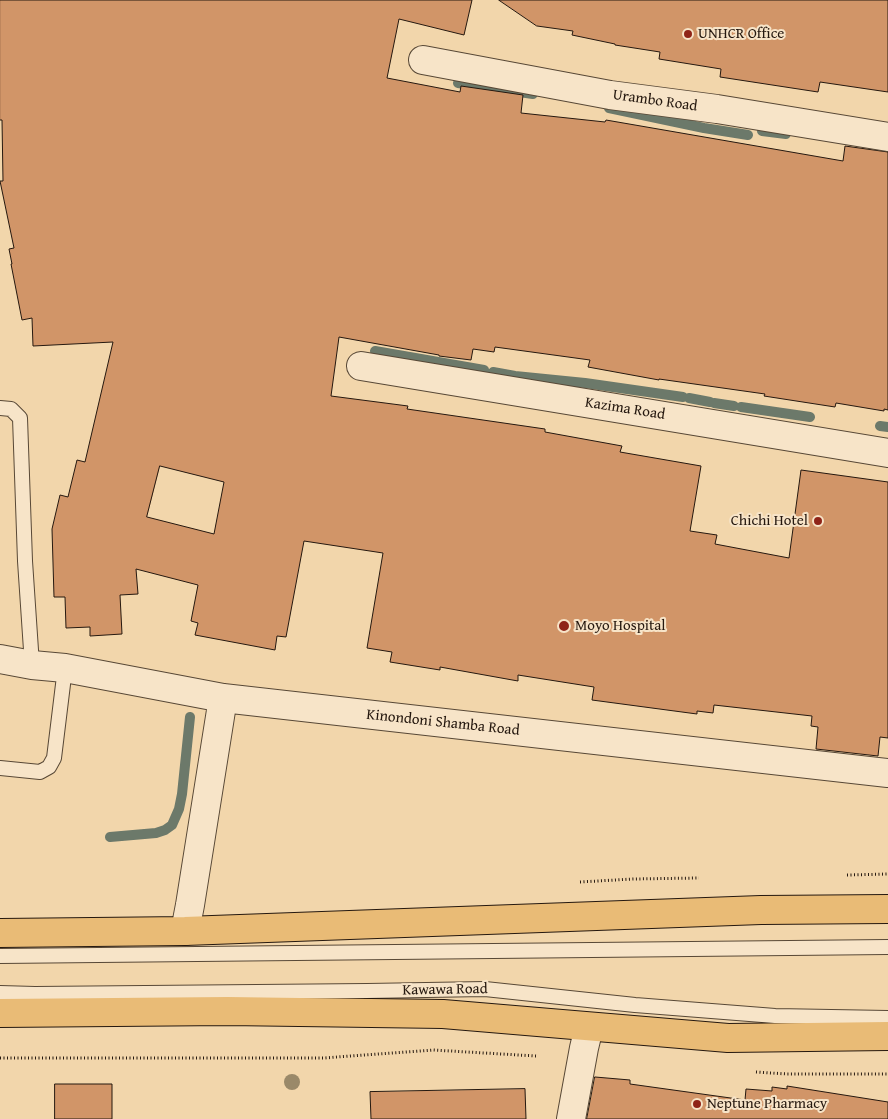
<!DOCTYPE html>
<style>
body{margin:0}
canvas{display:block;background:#f2d6ab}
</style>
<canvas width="888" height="1119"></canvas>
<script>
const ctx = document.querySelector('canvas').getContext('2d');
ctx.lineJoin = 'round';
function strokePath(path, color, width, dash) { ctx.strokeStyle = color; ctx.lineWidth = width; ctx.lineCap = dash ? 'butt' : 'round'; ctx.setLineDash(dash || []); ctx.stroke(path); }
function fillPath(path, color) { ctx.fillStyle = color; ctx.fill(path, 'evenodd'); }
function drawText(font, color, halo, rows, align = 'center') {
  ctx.font = font + ' "Gentium Book Plus",serif'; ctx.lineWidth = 4; ctx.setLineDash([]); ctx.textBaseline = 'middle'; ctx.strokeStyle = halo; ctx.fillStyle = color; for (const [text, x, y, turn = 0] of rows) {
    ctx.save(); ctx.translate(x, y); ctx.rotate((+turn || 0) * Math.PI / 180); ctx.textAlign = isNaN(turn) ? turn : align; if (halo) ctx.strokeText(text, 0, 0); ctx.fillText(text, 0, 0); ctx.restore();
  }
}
const stream = new Path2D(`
 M458 83 533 94
 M609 108 704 128 748 135
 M762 131 786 134
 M375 351 484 370
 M493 372 515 376 585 383 683 397
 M689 398 710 402
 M714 403 734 406
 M741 407 810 417
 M880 426 888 427
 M110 837 156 833 165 830 172 825 179 809 182 794 190 717`);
const building = new Path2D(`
 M0 0H472L464 35 399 19 387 78 460 92 461 86 523 95 521 113 605 122 606 120 843 161 845 146 888 152V410L884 409V411L836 403 835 407 764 396 765 394 659 379V380L588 367 590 360 495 347 494 352 473 349 471 360 439 356V355L339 337 331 396 408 406 407 409 545 429V432L622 446 620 452 701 466 690 531 717 535 715 544 789 558 801 470 888 482V738L880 737 878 756 816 749 818 727 811 726 812 716 714 705 713 713 697 711V714L592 700 594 687 518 675V681L440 667V670L390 662 392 652 367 648 383 553 304 541 286 637 277 636 275 650 195 635 198 623 191 621 198 585 136 569 138 594 120 595 122 634 90 636V627L66 628 65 597H54L52 529 60 495 68 497 77 460 85 462 113 342 33 346 32 318 22 320 11 264H12L9 249 14 248 0 181H3L2 120H0ZM160 466 224 482 214 534 147 517Z
 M499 0H888V92L820 82 818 92 720 77 721 69 659 59 660 52 615 45V44L572 35 573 31 537 26Z
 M595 1077 630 1080V1084L745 1100 746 1089 772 1091V1087L787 1089V1086L888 1102V1119H587Z
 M55 1084H112V1119H55Z
 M525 1089 526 1119H371L370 1092Z`);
const path = new Path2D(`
 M847 875 888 874
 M580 882 633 879 699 878
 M0 1058H324L433 1050 536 1056
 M756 1072 787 1074H888`);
const lane = new Path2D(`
 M0 408 11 409 20 418 25 561 32 665
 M0 768 40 772 49 767 54 758 65 668
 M0 956 888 947
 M0 993 35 994 367 991 485 989 635 1005 775 1016 888 1018`);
const street = new Path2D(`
 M423 60 610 95 717 109 888 137
 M361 366 888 453
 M0 659 32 665 65 668 223 698 888 773
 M185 931 190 905 223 698
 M571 1119 584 1048 589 1027`);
const primary = new Path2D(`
 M0 933 185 931 761 910 888 909
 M0 1013 228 1011 443 1014 728 1038 888 1036`);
const trees = [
 [292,1082]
];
const markers = [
 [688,34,5,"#8f2418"],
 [818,521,5,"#8f2418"],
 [564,626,6,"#8f2418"],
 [697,1104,5,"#8f2418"]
];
const poiNames = [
 ["UNHCR Office",698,34],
 ["Chichi Hotel",808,521,"right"],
 ["Moyo Hospital",575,626],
 ["Neptune Pharmacy",707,1104]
];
const streetNames = [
 ["Urambo Road",655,101,8],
 ["Kazima Road",625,409,9],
 ["Kinondoni Shamba Road",443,723,6],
 ["Kawawa Road",445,990,-1]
];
strokePath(stream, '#6c796a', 10);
fillPath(building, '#d19568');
strokePath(building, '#25180f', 1);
strokePath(lane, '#584836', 16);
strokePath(street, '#584836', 30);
strokePath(primary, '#25180f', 30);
strokePath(path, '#25180f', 3, [1, 2.5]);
strokePath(lane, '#f7e4c8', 14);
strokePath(street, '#f7e4c8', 28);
strokePath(primary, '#e9bb76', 28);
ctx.fillStyle = '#9a8969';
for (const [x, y] of trees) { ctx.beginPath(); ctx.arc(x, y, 8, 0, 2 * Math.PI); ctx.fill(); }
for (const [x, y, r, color] of markers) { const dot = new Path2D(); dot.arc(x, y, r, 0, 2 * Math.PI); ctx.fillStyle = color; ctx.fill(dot); strokePath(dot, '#f7e4c8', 2); }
drawText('15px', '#25180f', '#f7e4c8', poiNames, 'left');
drawText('15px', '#25180f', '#f7e4c8', streetNames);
</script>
